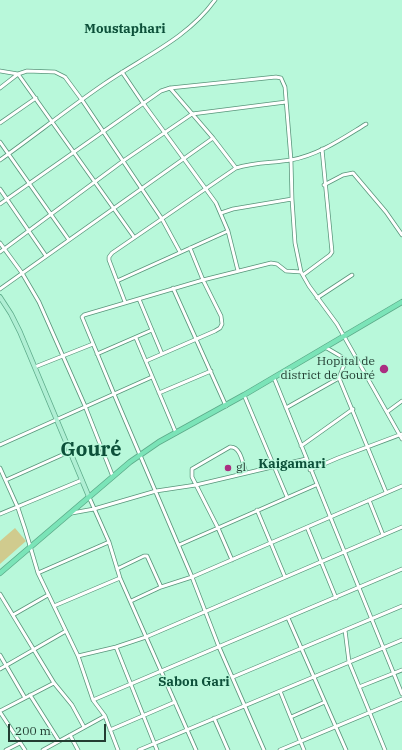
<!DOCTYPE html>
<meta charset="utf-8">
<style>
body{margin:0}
#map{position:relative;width:402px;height:750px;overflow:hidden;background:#b8f8da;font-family:"IBM Plex Serif",serif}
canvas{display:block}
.scale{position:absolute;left:8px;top:724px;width:98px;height:18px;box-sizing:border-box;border:2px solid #233d32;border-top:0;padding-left:5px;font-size:12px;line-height:14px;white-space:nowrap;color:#233d32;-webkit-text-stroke:3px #b8f8da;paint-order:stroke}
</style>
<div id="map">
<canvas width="402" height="750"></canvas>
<div class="scale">200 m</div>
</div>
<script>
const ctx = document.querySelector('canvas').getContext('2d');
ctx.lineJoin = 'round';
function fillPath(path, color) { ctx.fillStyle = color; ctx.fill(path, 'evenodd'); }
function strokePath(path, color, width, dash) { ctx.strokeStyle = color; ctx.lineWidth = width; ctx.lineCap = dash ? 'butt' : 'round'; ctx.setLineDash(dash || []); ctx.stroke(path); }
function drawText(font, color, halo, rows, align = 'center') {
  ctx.font = font + ' "IBM Plex Serif",serif'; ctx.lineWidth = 3; ctx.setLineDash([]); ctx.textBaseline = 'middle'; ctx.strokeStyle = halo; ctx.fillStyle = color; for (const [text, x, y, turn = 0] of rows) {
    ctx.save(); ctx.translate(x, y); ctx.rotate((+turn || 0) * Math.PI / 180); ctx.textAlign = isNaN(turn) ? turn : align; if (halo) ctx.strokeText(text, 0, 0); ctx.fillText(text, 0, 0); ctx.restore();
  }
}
const green = new Path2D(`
 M15 528 26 541 0 564V541Z`);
const minor = new Path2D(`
 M0 71 18 74 134 237
 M122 72 143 103 216 203 228 231 238 271
 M0 88 18 74 27 71 55 72 65 77 82 100 162 219 180 252
 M170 88 213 138 236 168
 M0 123 36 98
 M0 142 69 240
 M0 160C35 135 69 108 104 84 143 57 187 39 215 0
 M324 185 343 175 353 173 386 212 402 235
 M0 189 46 256
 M0 204 161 91 170 88 276 77 281 78 285 87 291 160 292 199 295 243 301 272 309 286 337 324 402 439
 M221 213 233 209 292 199
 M0 243 22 273 39 302 85 406 113 477
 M0 252 123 161 192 114 286 102
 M303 275 330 255 332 252 322 149
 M117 281 228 231
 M173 288 226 406
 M0 289 213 138
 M317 298 352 275
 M139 299 162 354
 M125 302 109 260V257L112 253 236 168C254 162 273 163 291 160 319 155 343 138 366 124
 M136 338 176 433
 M325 347 342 357 344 365 339 378 386 492
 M97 354 152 330
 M146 361 215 331 220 328 222 324 221 316 203 280 190 248
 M35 367 93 344
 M274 378C316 483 359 588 402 694
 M159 393 211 371
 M244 395 287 497
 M286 408 339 378
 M387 412 402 401
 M0 445 152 377
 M301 446 353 409
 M0 468 18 508 25 529 38 573 78 656 93 700 105 716 118 750
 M310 470 338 458 402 434
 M6 480 71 451
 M89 497 109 542 120 578 196 750
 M369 500 383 535
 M257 510 285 577
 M72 513 94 509 156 491 196 485 306 459
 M0 514 82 480
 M307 527 336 598
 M179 545 316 485
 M232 560 218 528 192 477V469L230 447C241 446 243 465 246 473
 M117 569 144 556H147L161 587
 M38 573 109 542
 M0 594 54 683 72 705 84 727
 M131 601 161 587 192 577 402 486
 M54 606 120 578
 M13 615 48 595
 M288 618 346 750
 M345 630 349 662 385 750
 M116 647 157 750
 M0 655 25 698
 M78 656 116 647 146 637 402 527
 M0 669 66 631
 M233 677 402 606
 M359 687 402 670
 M280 691 304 750
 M30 695 59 741
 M93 700 402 569
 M0 711 54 683
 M0 712 25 750
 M291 717 325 702
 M214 718 228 750
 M110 730 175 702
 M70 735 78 750
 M6 750 20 743
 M43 750 105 716
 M139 750 402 640
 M264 750 219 647 192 577 114 394 82 317 84 315 203 280 271 263 277 264 286 271 301 272
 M280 750 402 699`);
const major = new Path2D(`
 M0 297 11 314 20 332 89 497`);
const highway = new Path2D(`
 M0 573 130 462 159 442 244 395 402 302`);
const markers = [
 [384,369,5,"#aa2e81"],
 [228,468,4,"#aa2e81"]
];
const poiNames = [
 ["Hopital de",375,362],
 ["district de Gouré",375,376],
 ["gl",236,468,"left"]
];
const neighbourhoodNames = [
 ["Moustaphari",125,29],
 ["Kaigamari",292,464],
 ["Sabon Gari",194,682]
];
const townNames = [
 ["Gouré",91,450]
];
fillPath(green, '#d0cb8e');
strokePath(minor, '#58957a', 4.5);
strokePath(major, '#5caa89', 5.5);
strokePath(highway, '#5caa89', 6);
strokePath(minor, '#fff', 3);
strokePath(major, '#b0efd4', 4);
strokePath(highway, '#7be4b8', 4.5);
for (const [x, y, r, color] of markers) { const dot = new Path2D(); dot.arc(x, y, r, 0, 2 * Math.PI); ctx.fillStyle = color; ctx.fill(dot); strokePath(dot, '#b8f8da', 1.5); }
drawText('12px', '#233d32', '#b8f8da', poiNames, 'right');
drawText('bold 13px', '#0c5039', '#b8f8da', neighbourhoodNames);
drawText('bold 20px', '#0c5039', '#b8f8da', townNames);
</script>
